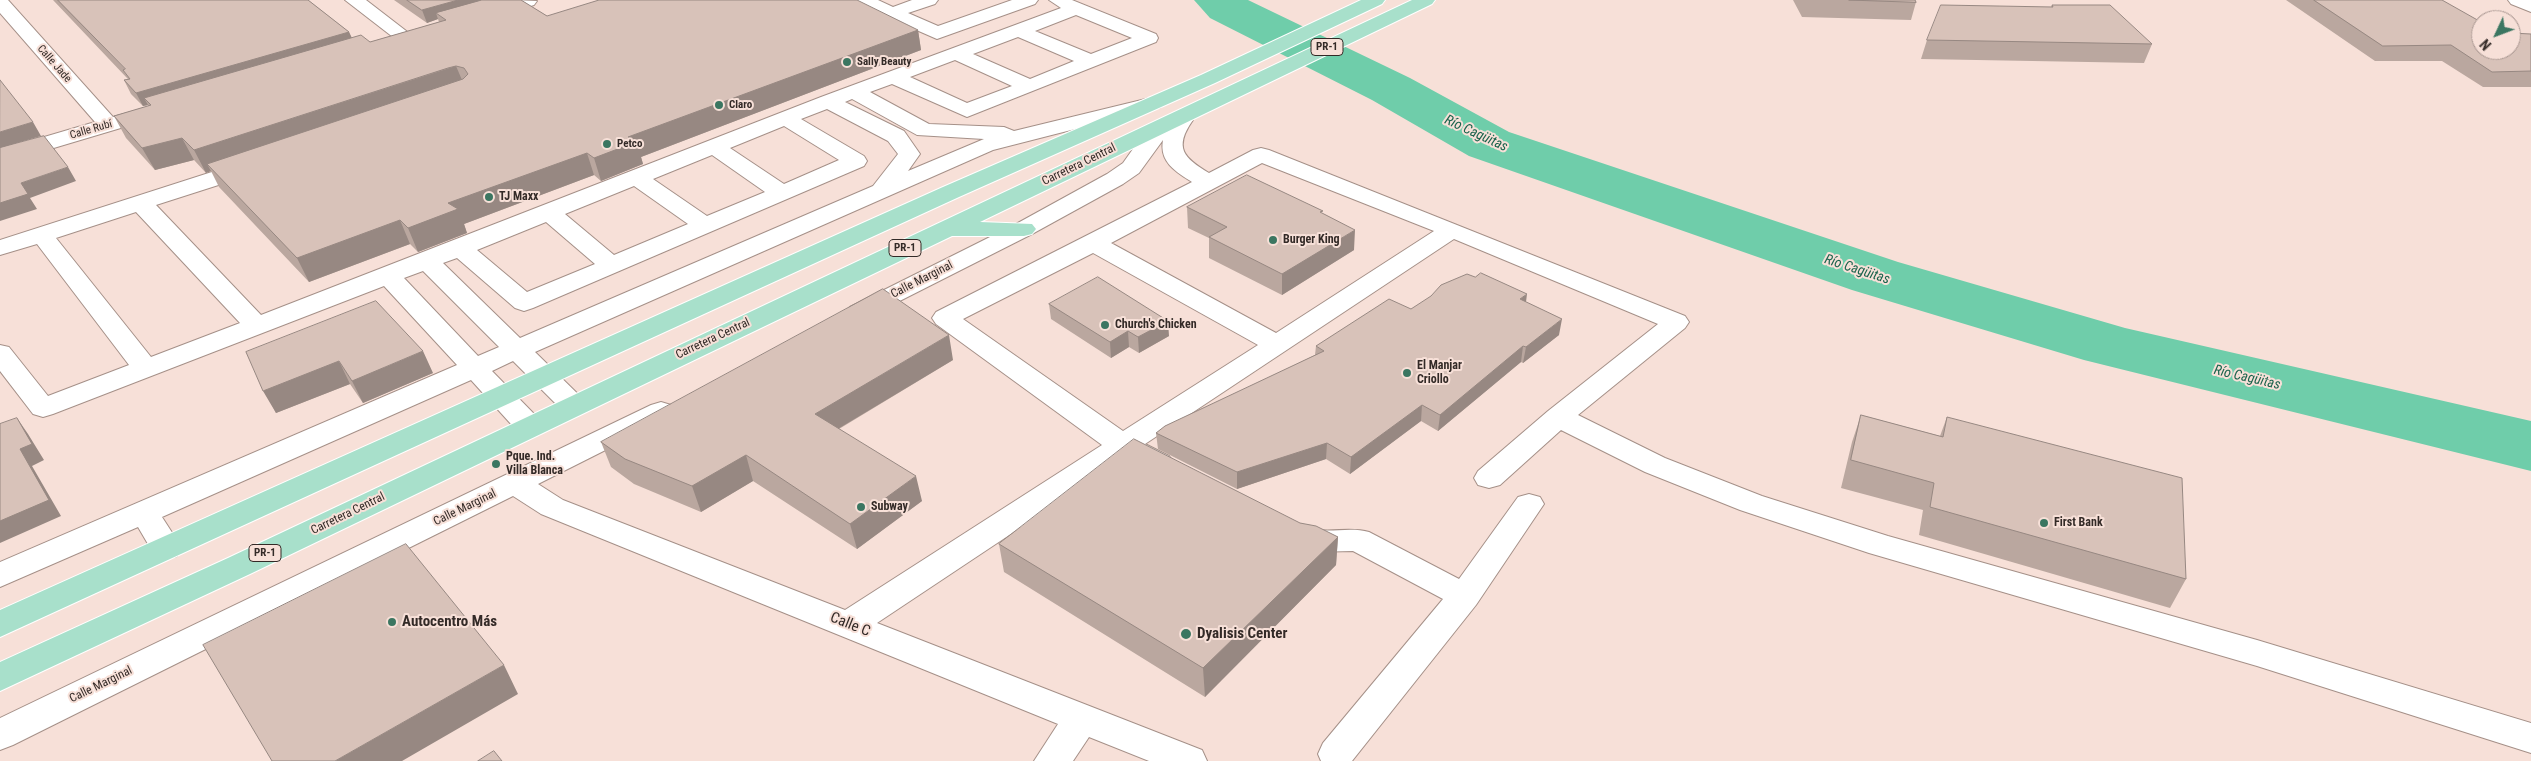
<!DOCTYPE html>
<meta charset="utf-8">
<style>
body{margin:0}
#map{position:relative;width:2531px;height:761px;overflow:hidden;background:#f7e0d8;font-family:"Roboto Condensed",sans-serif}
canvas{display:block}
.north{position:absolute;left:2471px;top:10px;width:50px;height:50px;box-sizing:border-box;background:#f7e0d8;border:1px solid #a99791;border-radius:50%;rotate:227deg;font-size:14px;font-weight:700;line-height:20px;text-align:center;color:#332a27}
.north::after{content:'';display:block;margin:auto;width:18px;height:22px;background:#3b7661;clip-path:polygon(50% 0,100% 100%,50% 72%,0 100%)}
</style>
<div id="map">
<canvas width="2531" height="761"></canvas>
<div class="north">N</div>
</div>
<script>
const ctx = document.querySelector('canvas').getContext('2d');
ctx.lineJoin = 'round';
function fillPath(path, color) { ctx.fillStyle = color; ctx.fill(path, 'evenodd'); }
function strokePath(path, color, width, dash) { ctx.strokeStyle = color; ctx.lineWidth = width; ctx.lineCap = dash ? 'butt' : 'round'; ctx.setLineDash(dash || []); ctx.stroke(path); }
function drawText(font, color, halo, rows, align = 'center') {
  ctx.font = font + ' "Roboto Condensed",sans-serif'; ctx.lineWidth = 4; ctx.setLineDash([]); ctx.textBaseline = 'middle'; ctx.strokeStyle = halo; ctx.fillStyle = color; for (const [text, x, y, turn = 0] of rows) {
    ctx.save(); ctx.translate(x, y); ctx.rotate((+turn || 0) * Math.PI / 180); ctx.textAlign = isNaN(turn) ? turn : align; if (halo) ctx.strokeText(text, 0, 0); ctx.fillText(text, 0, 0); ctx.restore();
  }
}
const river = new Path2D(`
 M1194 0H1248L1410 78 1509 132 1898 262 2125 328 2531 421V471L2084 360 1852 290 1469 156 1372 100 1210 18Z`);
const minor = new Path2D(`
 M0 0H8L113 117 154 106 161 108 164 112 161 116 0 164V150L95 122 0 13Z
 M345 0H366L414 37 412 41H398Z
 M512 0 537 1 534 5 488 19 482 17 479 13 482 9Z
 M854 0H878L893 7 912 0H938L935 4 908 13 938 26 1012 0H1038L1035 4 937 39 857 4Z
 M1049 0H1072L1156 34 1158 38 1156 42 967 117 892 84 870 92 929 124 1004 127 1014 131 1154 97 1161 99 1164 103 1161 107 993 150 535 352 584 400 588 406 584 412 574 415 564 412 513 361 492 371 540 420 544 427 540 434 530 436 520 434 471 380 162 517 182 548 177 556 166 559 155 556 138 527 0 587V562L457 365 384 286 53 414 43 417 33 414 0 371V345L9 347 48 396 129 365 37 244 0 255V240L243 162 251 160 259 162 262 167 259 172 156 205 261 315 821 97 1061 8ZM1076 15 1132 38 1091 54 1035 31ZM1018 37 1074 61 1030 79 973 54ZM955 60 1012 86 967 103 910 77ZM852 99 917 135 984 139 908 171 920 154 904 131 845 102ZM827 109 888 141 898 154 873 186 520 338 443 263 457 258 515 308 524 311 533 308 864 166 867 161 864 156 801 119ZM784 126 839 160 784 184 730 148ZM712 155 765 192 707 216 653 179ZM634 186 688 224 614 255 565 214ZM136 212 240 323 151 357 56 238ZM546 222 595 264 527 292 477 250ZM423 271 499 347 478 356 404 278Z
 M2508 0H2531V12L2511 4Z
 M1182 114 1189 116 1193 120C1173 148 1184 158 1209 173L1253 150 1261 148 1269 150 1685 316 1689 322 1685 328 1578 415 1665 458 1762 496 1888 536 2257 640 2531 723V753L2257 666 1869 553 1740 510 1645 472 1561 430 1500 485 1489 488 1478 485 1474 478 1478 471 1548 411 1658 324 1454 239 1145 444 1169 456 1174 463 1169 470 1159 473 1125 458 877 623 1202 750 1207 761H1149L1089 737 1073 761H1034L1058 724 541 514 513 496 13 745 0 750V718L651 405 661 402 671 405 675 411 671 417 538 484 563 500 845 610 1102 445 936 324 932 318 936 312 1192 182C1176 172 1159 162 1163 140L1139 173 1123 184 1032 234 868 317 859 320 850 317 846 312 850 307 1016 224 1107 174 1123 163 1145 132ZM1262 163 1434 231 1276 333 1111 243ZM1093 253 1258 345 1123 431 963 319Z
 M1529 494 1540 497 1544 504 1476 605 1352 761H1321L1318 754 1323 743 1443 599 1353 551 1311 552 1291 544 1286 536 1291 528C1304 524 1305 528 1318 530 1335 532 1352 527 1369 532L1459 579 1518 497Z`);
const major = new Path2D(`
 M1361 0H1385L1382 4 1215 83 959 197 0 637V610L943 187 1201 75Z
 M1412 0H1435L1432 4 980 222 1032 224 1036 229 1032 234 1024 236H952L250 574 0 691V662L228 558Z`);
const wall = new Path2D(`
 M53 0H308L349 32 352 38 370 42 439 22 438 19 427 23 394 0H521L547 16 918 30 921 50 641 157 643 164 601 181 594 175 464 224 467 233 418 252 410 244 309 282 219 187 211 171 206 173 194 160 155 170 126 138 114 116 148 106V105L143 106 131 94 124 80 128 79 126 77Z
 M1793 0H1915L1916 2 1911 20 1802 17Z
 M2286 0H2442L2481 50 2531 34V87H2483L2442 61H2375Z
 M2052 5 2152 44 2144 63 1921 59 1927 40 2051 7Z
 M1187 207 1323 214 1354 250 1282 295 1209 258V238L1188 228Z
 M1526 302 1559 335 1523 363 1521 362 1438 431 1421 421 1350 474 1326 459 1237 489 1158 449 1156 433 1315 355 1316 346 1411 309Z
 M1049 304 1169 336 1139 353 1129 347 1111 358 1051 319Z
 M246 352 433 373 363 403 350 384 276 413Z
 M953 360 839 429 922 501 857 549 753 481 701 512 634 484 611 467 601 442Z
 M1861 415 1940 436 1947 417 2186 579 2170 608 1919 535 1923 510 1841 488 1852 442Z
 M1300 523 1338 537 1336 565 1205 697 1004 572 999 544Z`);
const shadedWall = new Path2D(`
 M458 0H498L436 13 438 19 427 23 422 10Z
 M918 30 921 50 641 157 643 164 601 181 594 158 628 137Z
 M349 32 355 45 144 98 148 105 143 106 136 93Z
 M456 66 465 87 207 164 211 171 206 173 194 150Z
 M33 122 41 136 0 148V132Z
 M182 138 194 160 155 170 142 148Z
 M587 153 594 175 464 224 467 233 418 252 408 228 448 203Z
 M68 167 76 181 30 198 37 209 0 221V203L21 183Z
 M400 220 410 244 309 282 297 258Z
 M1355 230 1354 250 1282 295V274Z
 M1527 294 1525 310 1520 299Z
 M1562 319 1559 335 1523 363 1526 347Z
 M1168 321 1169 336 1139 353 1138 337Z
 M1128 331 1129 347 1111 358 1110 342Z
 M949 335 953 360 821 439 815 414Z
 M1523 346 1521 362 1438 431 1440 415Z
 M423 351 433 373 363 403 352 381Z
 M339 361 350 384 276 413 263 391Z
 M1422 405 1421 421 1350 474 1351 457Z
 M17 418 28 434 44 460 32 466 61 516 0 543V521Z
 M1327 443 1326 459 1237 489V472Z
 M746 455 753 481 701 512 692 486Z
 M916 476 922 501 857 549 850 524Z
 M1338 537 1336 565 1205 697 1203 668Z
 M504 665 518 694 402 761H335Z`);
const building = new Path2D(`
 M58 0H308L349 32 136 93 124 80 130 79 123 70 125 69Z
 M407 0H458L422 10Z
 M482 0H521L547 16 599 0H857L918 30 628 137 636 142 594 158 587 153 448 203 458 209 408 228 400 220 297 258 207 164 463 79 468 74 464 68 456 66 448 68 194 150 182 138 142 148 114 116 151 105 144 98 361 35 370 42 446 20 436 13Z
 M1849 0H1915L1916 2Z
 M2314 0H2442L2481 22V50H2511V33L2531 34V71L2492 72 2451 45 2383 46Z
 M1941 5 2053 7 2052 5H2110L2152 44 1927 40Z
 M0 80 33 122 0 132Z
 M44 136 68 167 21 183 28 194 0 203V148Z
 M1247 175 1323 211 1320 212 1355 230 1282 274 1209 237 1227 227 1187 207Z
 M1481 273 1527 294 1520 299 1562 319 1526 347 1523 346 1440 415 1422 405 1351 457 1327 443 1237 472 1156 433 1165 426 1324 351 1316 346 1389 299 1411 309 1431 296 1441 285 1467 274 1475 277Z
 M1098 277 1168 321 1138 337 1128 331 1110 342 1049 304Z
 M883 289 949 335 815 414 916 476 850 524 746 455 692 486 625 459 601 442Z
 M376 301 423 351 352 381 339 361 263 391 246 352Z
 M1861 415 1943 437 1947 417 2182 478 2186 579 1930 507 1934 483 1851 460Z
 M17 418 32 444 20 449 49 500 0 521V424Z
 M1134 439 1300 523 1316 526 1338 537 1203 668 999 544Z
 M406 544 504 665 335 761H272L203 645Z
 M494 751 502 761H478Z`);
const markers = [
 [847,62,5,"#3b7661"],
 [719,105,5,"#3b7661"],
 [607,144,5,"#3b7661"],
 [489,197,5,"#3b7661"],
 [1273,240,5,"#3b7661"],
 [1105,325,5,"#3b7661"],
 [1407,373,5,"#3b7661"],
 [496,464,5,"#3b7661"],
 [861,507,5,"#3b7661"],
 [2044,523,5,"#3b7661"],
 [392,622,5,"#3b7661"],
 [1186,634,6,"#3b7661"]
];
const shields = [
 [1327,47,32],
 [905,248,32],
 [265,553,32]
];
const shieldNames = [
 ["PR-1",1327,47],
 ["PR-1",905,248],
 ["PR-1",265,553]
];
const farPoinames = [
 ["Sally Beauty",857,62],
 ["Claro",729,105],
 ["Petco",617,144]
];
const farStreetnames = [
 ["Calle Jade",54,64,49],
 ["Calle Rubí",91,130,-16]
];
const streetNames = [
 ["Carretera Central",1079,165,-26],
 ["Calle Marginal",922,280,-27],
 ["Carretera Central",713,339,-25],
 ["Calle Marginal",465,508,-26],
 ["Carretera Central",348,514,-26],
 ["Calle Marginal",101,685,-26]
];
const poiNames = [
 ["TJ Maxx",499,197],
 ["Burger King",1283,240],
 ["Church's Chicken",1115,325],
 ["El Manjar",1417,366],
 ["Criollo",1417,380],
 ["Pque. Ind.",506,457],
 ["Villa Blanca",506,471],
 ["Subway",871,507],
 ["First Bank",2054,523]
];
const waterNames = [
 ["Río Cagüitas",1476,134,25],
 ["Río Cagüitas",1857,270,18],
 ["Río Cagüitas",2247,378,13]
];
const nearPoinames = [
 ["Autocentro Más",402,622],
 ["Dyalisis Center",1197,634]
];
const nearStreetnames = [
 ["Calle C",850,625,22]
];
fillPath(river, '#6fcdaa');
strokePath(minor, '#a59088', 2);
strokePath(major, '#fff', 2);
fillPath(minor, '#fff');
fillPath(major, '#a8e0cb');
fillPath(wall, '#baa79f');
fillPath(shadedWall, '#978882');
fillPath(building, '#d8c2b9');
strokePath(building, '#978882', 1);
for (const [x, y, r, color] of markers) { const dot = new Path2D(); dot.arc(x, y, r, 0, 2 * Math.PI); ctx.fillStyle = color; ctx.fill(dot); strokePath(dot, '#f7e0d8', 2); }
for (const [x, y, w] of shields) { const box = new Path2D(); box.roundRect(x - w / 2, y - 8.5, w, 17, 4); ctx.fillStyle = '#f7e0d8'; ctx.fill(box); strokePath(box, '#332a27', 1); }
drawText('bold 11px', '#332a27', null, shieldNames);
drawText('bold 11px', '#332a27', '#f7e0d8', farPoinames, 'left');
drawText('11px', '#332a27', '#f7e0d8', farStreetnames);
drawText('12px', '#332a27', '#f7e0d8', streetNames);
drawText('bold 12px', '#332a27', '#f7e0d8', poiNames, 'left');
drawText('italic 14px', '#1a634c', '#f7e0d8', waterNames);
drawText('bold 15px', '#332a27', '#f7e0d8', nearPoinames, 'left');
drawText('15px', '#332a27', '#f7e0d8', nearStreetnames);
</script>
